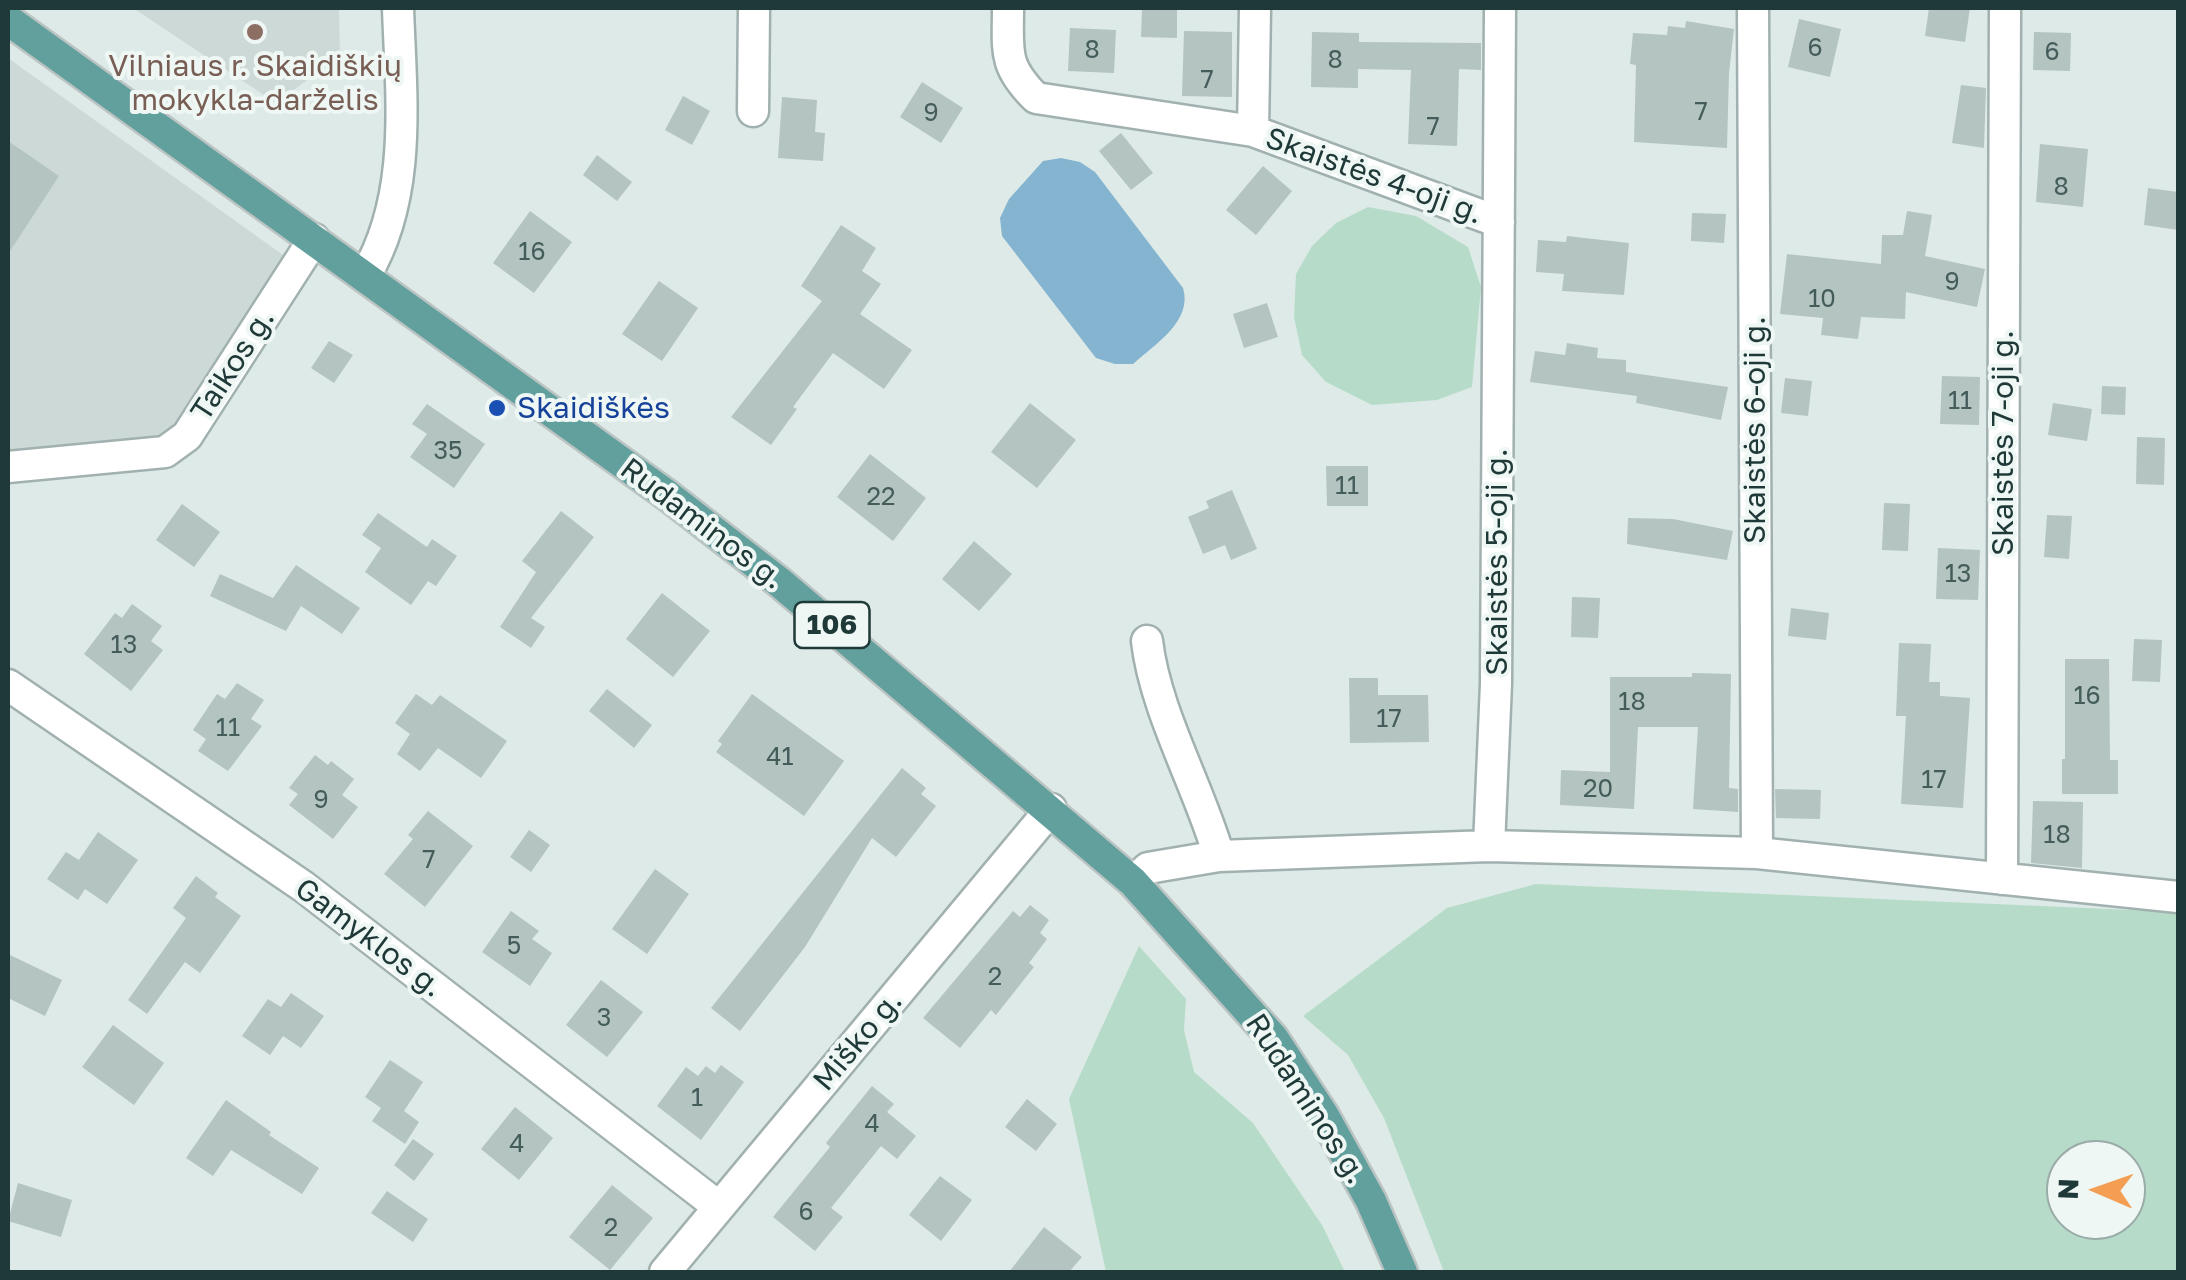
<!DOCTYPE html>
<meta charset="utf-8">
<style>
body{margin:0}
#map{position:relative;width:2186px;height:1280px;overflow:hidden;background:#deeae7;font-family:"Golos Text",sans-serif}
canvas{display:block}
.frame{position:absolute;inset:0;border:10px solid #1f3938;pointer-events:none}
.north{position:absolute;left:2046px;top:1140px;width:100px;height:100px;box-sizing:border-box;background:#eef7f4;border:2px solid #9baba9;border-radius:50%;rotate:272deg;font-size:28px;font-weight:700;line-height:40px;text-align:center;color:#1f3938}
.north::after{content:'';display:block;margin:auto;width:35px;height:45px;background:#f39e52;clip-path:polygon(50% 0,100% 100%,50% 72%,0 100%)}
</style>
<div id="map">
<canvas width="2186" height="1280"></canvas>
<div class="frame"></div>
<div class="north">N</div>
</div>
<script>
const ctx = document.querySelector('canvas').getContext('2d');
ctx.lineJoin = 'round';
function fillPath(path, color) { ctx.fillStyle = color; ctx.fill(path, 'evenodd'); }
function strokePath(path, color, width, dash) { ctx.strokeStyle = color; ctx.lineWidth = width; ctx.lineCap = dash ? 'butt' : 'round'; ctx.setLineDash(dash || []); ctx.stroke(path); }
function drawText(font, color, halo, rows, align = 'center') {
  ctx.font = font + ' "Golos Text",sans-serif'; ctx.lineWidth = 8; ctx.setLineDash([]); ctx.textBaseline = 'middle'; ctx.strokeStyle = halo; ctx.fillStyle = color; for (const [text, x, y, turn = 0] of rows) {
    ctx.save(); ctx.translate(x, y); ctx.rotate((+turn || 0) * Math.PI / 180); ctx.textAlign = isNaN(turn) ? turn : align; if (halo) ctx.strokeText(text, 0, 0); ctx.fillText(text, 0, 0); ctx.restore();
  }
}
const built = new Path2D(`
 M133 8H339L340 56 276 103Z
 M8 58 283 255 176 433 155 443 8 461Z`);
const green = new Path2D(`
 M1368 207 1416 216 1468 247 1481 287 1472 387 1437 400 1372 405 1326 382 1302 355 1294 317 1296 274 1312 246 1336 223Z
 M1536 884 2178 912V1272H1444L1384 1118 1348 1055 1303 1016 1447 908ZM2066 1160H2126V1220H2066Z
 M1139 946 1186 999 1184 1030 1194 1072 1253 1123 1322 1225 1345 1272H1106L1069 1099Z`);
const water = new Path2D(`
 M1061 158 1080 162 1095 172 1183 288C1193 321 1155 344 1133 364H1115L1096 358 1002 236 1000 218 1009 199 1043 161Z`);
const building = new Path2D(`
 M1142 8H1177V38L1141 37Z
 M1929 8H1970L1965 42 1925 36Z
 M1799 19 1841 29 1830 77 1788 67Z
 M1686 21 1734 29 1729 73 1727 148 1634 142 1636 65 1630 64 1633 33 1667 35 1668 26 1685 28Z
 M1070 28 1116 30 1114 73 1068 71Z
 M1184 31 1232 32V97L1182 96Z
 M1312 32 1359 33V42L1481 43V70L1459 69 1457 146 1408 144 1411 70 1358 69V88L1311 87Z
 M2034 32 2071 33 2070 71 2033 70Z
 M922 82 963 108 941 143 900 117Z
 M1961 85 1986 88 1984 148 1952 143Z
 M683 96 710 111 692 145 665 130Z
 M782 97 817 100 815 132 825 133 823 161 778 158Z
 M1121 133 1153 173 1131 190 1099 151Z
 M8 141 59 176 8 254Z
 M2040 144 2088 149 2083 207 2036 202Z
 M597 155 632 182 617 201 583 175Z
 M1263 166 1292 191 1256 235 1226 210Z
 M2148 188 2178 192V230L2144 225Z
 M530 211 572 242 534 293 493 263Z
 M1907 211 1932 215 1925 256 1985 269 1977 307 1906 292 1905 319 1861 317 1858 339 1821 335 1823 318 1780 314 1787 254 1881 264 1882 235H1903Z
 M1692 213 1726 214 1724 243 1691 241Z
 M841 225 876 248 862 271 881 284 860 314 912 350 884 389 833 353 793 407 797 409 771 445 731 417 822 301 801 286Z
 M1567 236 1629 243 1624 295 1562 291 1564 274 1536 272 1538 240 1566 242Z
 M659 281 698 308 662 361 622 334Z
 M1267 303 1278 337 1244 348 1233 314Z
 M329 341 353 355 334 383 311 368Z
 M1567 343 1598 348 1597 358 1626 360V372L1728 387 1721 420 1636 403 1637 396 1530 382 1535 351 1565 355Z
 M1942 376 1980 377 1979 425 1940 424Z
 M1785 378 1812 381 1808 416 1781 413Z
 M2102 386 2126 387 2125 415 2101 414Z
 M1030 403 1076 440 1037 488 991 452Z
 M2053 403 2092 409 2087 441 2048 435Z
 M427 404 485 444 454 488 410 457 427 434 412 424Z
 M2137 437 2165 438 2164 485 2136 484Z
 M870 454 926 498 893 541 837 497Z
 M1326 466H1368V506H1327Z
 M1232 490 1257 549 1231 560 1225 545 1203 554 1188 517 1209 508 1206 501Z
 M1884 503 1910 504 1908 551 1882 550Z
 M182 504 220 532 194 567 156 540Z
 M561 511 594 537 531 618 545 627 531 648 500 627 536 572 522 561Z
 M378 513 427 547 432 539 457 556 436 586 428 581 411 605 365 572 381 548 362 535Z
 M2047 515 2072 516 2069 559 2044 557Z
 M1628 518 1673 519 1733 531 1727 560 1627 544Z
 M974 541 1012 574 979 611 942 579Z
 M1938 548 1980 550 1978 600 1936 599Z
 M296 565 360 608 342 634 301 606 286 631 210 596 220 574 273 598Z
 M662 593 710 631 673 677 626 639Z
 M1572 597 1600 598 1598 638 1571 637Z
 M132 604 162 626 151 641 163 650 131 691 84 654 115 613 122 618Z
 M1791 608 1829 613 1826 640 1788 636Z
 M2134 639 2162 640 2160 682 2132 681Z
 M1899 643 1931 644 1929 682H1940V696L1970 698 1963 808 1901 804 1906 716H1896Z
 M2065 659H2109L2110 760H2118V794H2062V759H2065Z
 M1692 673 1731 674 1729 788 1738 789V812L1693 809 1698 727H1638L1634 809 1560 805 1561 770 1610 772V677H1692Z
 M1349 678H1378V695H1428L1429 742 1350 743Z
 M237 683 264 700 251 719 262 726 228 771 198 751 206 739 193 730 217 694 225 699Z
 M607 689 652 725 634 748 589 711Z
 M416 694 432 705 440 695 507 741 481 778 438 748 420 771 397 754 410 734 395 723Z
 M752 694 844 761 804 816 716 752 722 744 718 741Z
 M315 755 328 765 331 761 354 779 342 795 358 807 333 839 289 805 298 794 289 788Z
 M902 768 926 788 921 794 936 806 896 857 872 838 805 947 740 1031 711 1008Z
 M1775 789 1821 790 1820 819 1776 818Z
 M2033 801 2083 802 2082 868 2031 863Z
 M428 811 473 846 425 907 384 874 413 839 408 835Z
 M529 830 550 845 531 872 510 857Z
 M98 832 138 860 107 904 85 889 78 900 47 879 66 852 79 860Z
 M655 869 689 894 647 954 612 929Z
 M196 876 218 893 215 897 241 916 200 973 185 962 147 1014 128 1000 186 918 173 908Z
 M1030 905 1049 920 1040 933 1047 939 1029 963 1034 967 996 1015 991 1010 960 1048 923 1018 1013 911 1020 917Z
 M511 911 539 931 532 939 552 953 530 986 482 952Z
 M8 954 62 980 45 1016 8 998Z
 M601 980 643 1012 607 1057 566 1025Z
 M291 993 324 1016 301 1048 283 1036 270 1055 242 1036 268 999 281 1007Z
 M113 1025 164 1063 134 1105 82 1067Z
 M390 1060 423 1082 404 1111 419 1122 405 1144 372 1121 381 1108 365 1097Z
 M721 1065 744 1082 701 1140 657 1106 686 1067 698 1076 706 1066 715 1073Z
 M872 1086 894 1104 887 1112 916 1136 897 1159 881 1146 831 1208 843 1217 815 1251 773 1217 830 1147 826 1143Z
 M1027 1099 1057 1124 1036 1151 1005 1127Z
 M226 1100 271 1132 269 1135 319 1168 302 1194 231 1150 213 1176 186 1158Z
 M515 1107 553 1138 519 1180 481 1149Z
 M413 1139 434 1154 414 1181 394 1165Z
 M940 1176 972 1200 941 1241 909 1215Z
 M18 1183 72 1200 61 1237 8 1221Z
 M612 1185 653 1218 610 1270 569 1237Z
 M387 1191 428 1219 413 1242 371 1213Z
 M1044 1227 1082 1257 1069 1272H1009Z`);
const minor = new Path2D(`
 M1008 8C1008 52 1003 65 1036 98L1253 131
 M1255 8 1253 131 1499 222
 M1753 8 1757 853
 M753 111 754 8
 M365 276C413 196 401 97 398 8
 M8 467 165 452 187 436 314 239
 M1147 641C1155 711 1199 787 1219 856
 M8 685 304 887 719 1207
 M1489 846 1757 853 2178 897
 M2002 879 2005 8
 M1133 882 1148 868 1219 856 1489 846 1496 684 1500 8
 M665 1272 1051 809`);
const primary = new Path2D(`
 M8 20 667 495 778 581 1133 882 1273 1038 1324 1116 1371 1201 1402 1272`);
const markers = [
 [255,32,10,"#8d6e63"],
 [497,408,10,"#1a4fb4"]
];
const numberNames = [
 ["6",1815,48],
 ["8",1092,50],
 ["6",2052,52],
 ["8",1335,60],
 ["7",1207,80],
 ["7",1701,112],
 ["9",931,113],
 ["7",1433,127],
 ["8",2061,187],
 ["16",532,252],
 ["9",1952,282],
 ["10",1822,299],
 ["11",1960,401],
 ["35",448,451],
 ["11",1347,486],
 ["22",881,497],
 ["13",1958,574],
 ["13",124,645],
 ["16",2087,696],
 ["18",1632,702],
 ["17",1389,719],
 ["11",228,728],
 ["41",780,757],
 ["17",1934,780],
 ["20",1598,789],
 ["9",321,800],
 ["18",2057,835],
 ["7",429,860],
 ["5",514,946],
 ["2",995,977],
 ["3",604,1018],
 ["1",697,1098],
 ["4",872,1124],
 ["4",517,1144],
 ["6",806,1212],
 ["2",611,1228]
];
const shields = [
 [832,625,75]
];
const shieldNames = [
 ["106",832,625]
];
const educationNames = [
 ["Vilniaus r. Skaidiškių",255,66],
 ["mokykla-darželis",255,100]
];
const streetNames = [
 ["Skaistės 4-oji g.",1374,176,20],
 ["Taikos g.",233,365,-57],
 ["Skaistės 6-oji g.",1755,430,-90],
 ["Skaistės 7-oji g.",2003,443,-90],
 ["Rudaminos g.",702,524,37],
 ["Skaistės 5-oji g.",1497,562,-90],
 ["Gamyklos g.",369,938,37],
 ["Miško g.",858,1041,-50],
 ["Rudaminos g.",1306,1099,57]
];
const transitNames = [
 ["Skaidiškės",517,408]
];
fillPath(built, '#ccd9d6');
fillPath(green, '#b6dcc9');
fillPath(water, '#84b4d0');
fillPath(building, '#b3c4c1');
strokePath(minor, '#a1b1af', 35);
strokePath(primary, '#bcc4c3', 35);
strokePath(minor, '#fff', 30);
strokePath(primary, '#62a09e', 30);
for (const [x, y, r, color] of markers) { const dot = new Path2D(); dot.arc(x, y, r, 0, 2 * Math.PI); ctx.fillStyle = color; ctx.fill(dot); strokePath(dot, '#eef7f4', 4); }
drawText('25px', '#445c5a', null, numberNames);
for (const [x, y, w] of shields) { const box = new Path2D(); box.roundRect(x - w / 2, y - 23, w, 46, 8); ctx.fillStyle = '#eef7f4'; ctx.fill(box); strokePath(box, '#1f3938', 2.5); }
drawText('bold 28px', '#1f3938', null, shieldNames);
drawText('30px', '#785e54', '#eef7f4', educationNames);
drawText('30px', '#1f3938', '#eef7f4', streetNames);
drawText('30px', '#164399', '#eef7f4', transitNames, 'left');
</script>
